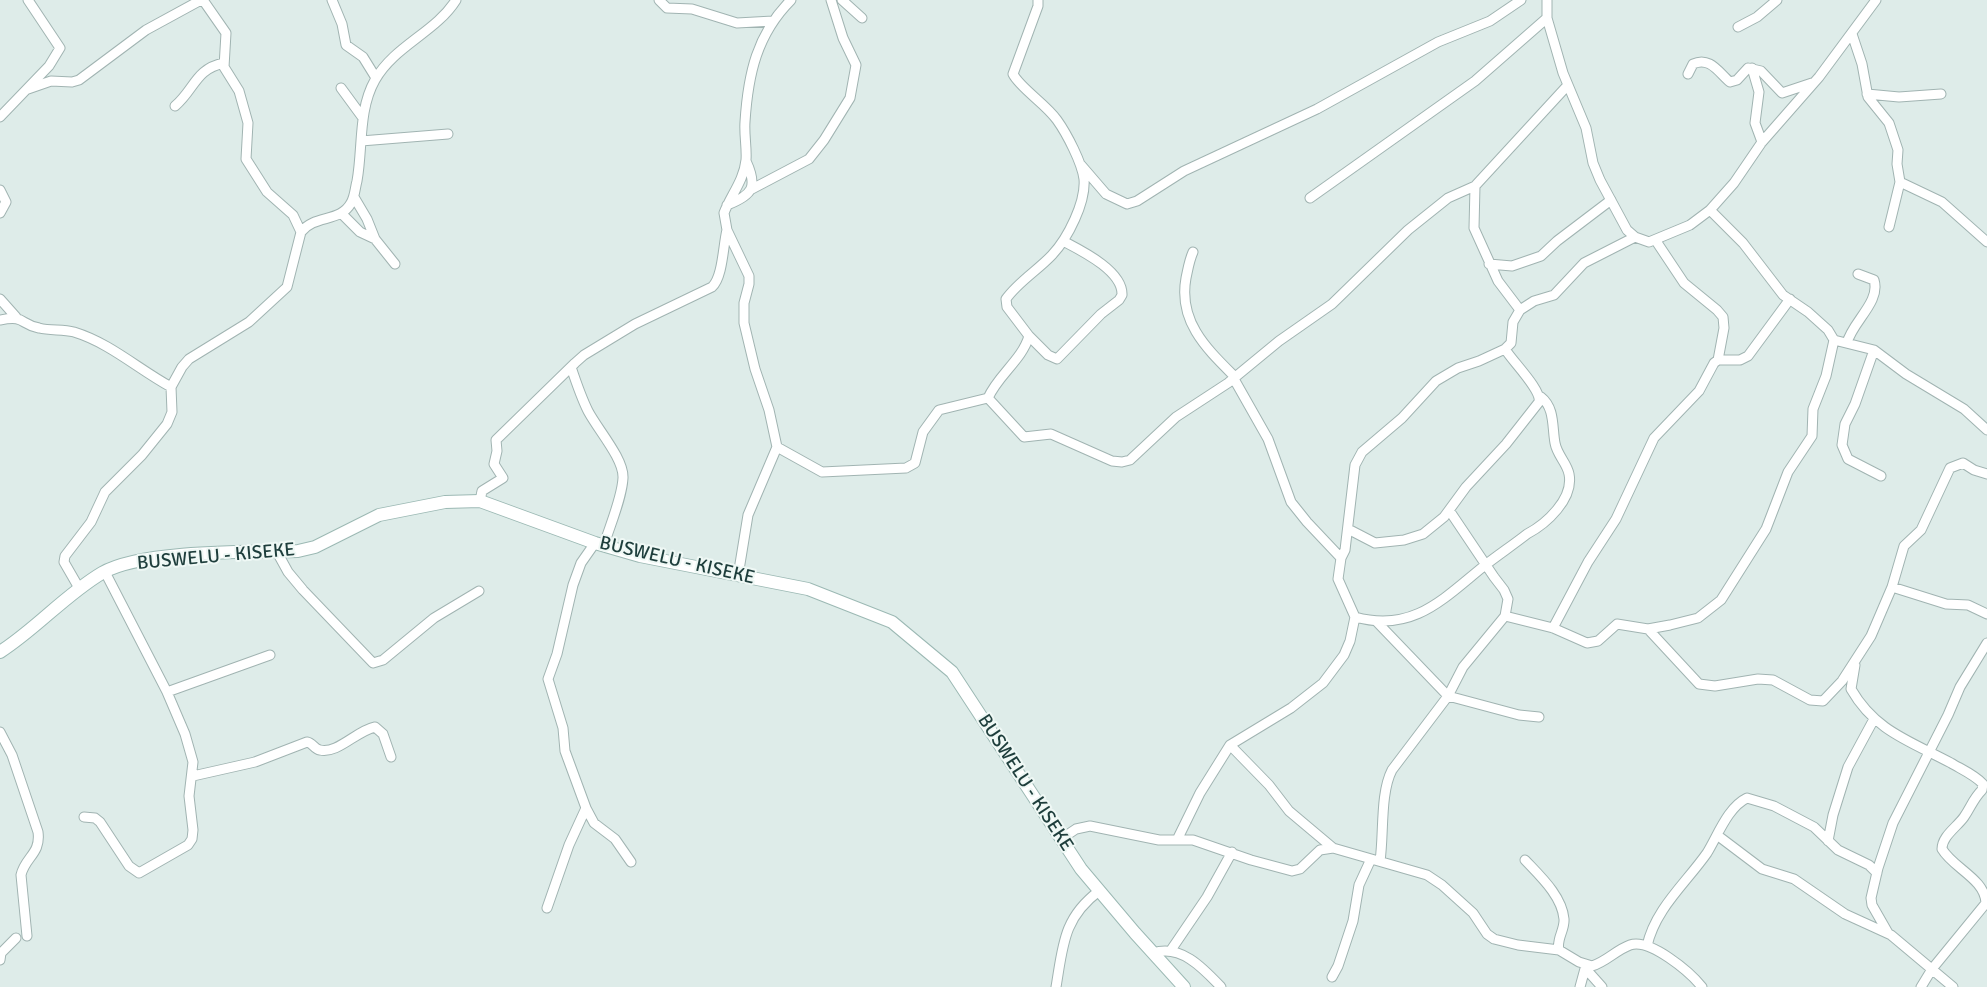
<!DOCTYPE html>
<style>
body{margin:0}
canvas{display:block;background:#deece9}
</style>
<canvas width="1987" height="987"></canvas>
<script>
const ctx = document.querySelector('canvas').getContext('2d');
ctx.lineJoin = 'round';
function strokePath(path, color, width, dash) { ctx.strokeStyle = color; ctx.lineWidth = width; ctx.lineCap = dash ? 'butt' : 'round'; ctx.setLineDash(dash || []); ctx.stroke(path); }
function drawText(font, color, halo, rows, align = 'center') {
  ctx.font = font + ' Signika,sans-serif'; ctx.lineWidth = 4; ctx.setLineDash([]); ctx.textBaseline = 'middle'; ctx.strokeStyle = halo; ctx.fillStyle = color; for (const [text, x, y, turn = 0] of rows) {
    ctx.save(); ctx.translate(x, y); ctx.rotate((+turn || 0) * Math.PI / 180); ctx.textAlign = isNaN(turn) ? turn : align; if (halo) ctx.strokeText(text, 0, 0); ctx.fillText(text, 0, 0); ctx.restore();
  }
}
const minor = new Path2D(`
 M203 0 226 33 224 67 239 91 248 123 246 159 267 192 293 215 301 232
 M332 0 342 24 346 45 363 57 376 78
 M659 0 667 8 692 9 737 23 773 21
 M842 0 862 18
 M1547 0V18L1563 73 1586 128 1593 163 1600 180 1627 230 1635 237 1649 242 1690 225 1710 210 1734 183 1762 142 1819 77 1876 0
 M1738 27 1757 17 1777 0
 M1852 34 1862 64 1868 97 1889 123 1898 150 1897 164 1900 182 1889 227
 M1752 68 1759 92 1755 123 1762 142
 M1688 74 1693 64C1710 56 1719 73 1730 82L1737 80 1748 68 1761 71 1782 93 1812 83
 M341 88 363 118
 M28 89 51 81 72 82 79 80 146 30 201 0
 M1867 94 1899 97 1941 94
 M175 106C195 89 195 69 224 63
 M0 117 49 66 60 48 28 0
 M361 141 448 134
 M1081 165 1106 194 1127 204 1137 201 1184 171 1317 109 1438 42 1490 21 1521 0
 M1900 182 1942 202 1987 242
 M1475 186 1474 228 1498 281 1520 310
 M752 189 809 159 824 140 850 98 856 65 843 38 831 0
 M0 190 6 202 0 213
 M354 197 367 219 375 239
 M1310 198 1475 81 1547 18
 M727 205C753 195 758 187 746 161
 M342 214 360 232 375 239 395 264
 M1656 241 1684 283 1717 310 1723 317 1724 328 1718 360
 M1193 252C1189 261 1188 269 1186 278 1178 322 1207 349 1235 377
 M1489 264 1512 266 1541 256 1557 241 1611 200
 M0 299 16 317
 M0 320C26 315 19 324 39 328 51 331 62 329 74 332 110 343 138 369 171 387
 M1029 336 1048 355 1057 359 1101 314 1119 300 1122 295C1123 271 1082 251 1063 241
 M1834 340 1874 350 1906 374 1964 409 1987 430
 M1847 343C1852 322 1881 302 1874 280L1858 274
 M1874 350 1855 404 1845 424 1842 445 1848 459 1881 476
 M571 367C576 382 581 397 588 411 598 430 624 459 623 478 622 498 610 525 604 545
 M988 398C998 375 1022 360 1029 336L1007 307 1006 299C1018 282 1038 270 1052 255 1068 238 1086 202 1084 179 1082 163 1067 134 1057 120 1046 104 1020 88 1013 74L1038 6V0
 M777 447 822 472 906 468 915 463 923 432 939 410 988 398 1024 437 1051 434 1112 461 1122 462 1130 460 1176 417 1228 383 1279 341 1332 304 1408 230 1448 198 1475 186 1567 86
 M480 501 482 491 503 478 494 464 497 451 496 440 575 363 584 355 635 324 712 287C723 277 723 245 727 230
 M1348 529 1375 543 1404 540 1423 534 1444 517 1466 487 1506 444 1539 402C1542 390 1512 361 1505 349
 M277 552 288 572 303 590 373 663 383 660 434 618 479 591
 M1341 558 1345 550 1355 465 1362 452 1402 418 1436 381 1458 368 1479 361 1505 349 1511 343 1513 322 1520 310 1534 301 1554 295 1584 263 1635 237
 M738 576 748 515 777 447 769 410 755 369 744 323V303L749 284V276L727 230 724 213C731 195 744 180 746 160 747 148 744 135 745 122 748 74 757 34 791 0
 M1892 587 1946 604 1968 605 1987 614
 M79 588 64 562 65 556 91 522 105 492 142 455 167 424 172 412 171 387 182 367 189 359 249 322 287 287 301 232C315 214 340 223 351 203 355 196 355 188 357 181 363 148 358 110 375 80 394 46 436 32 456 0
 M1505 616 1553 628 1587 643 1598 641 1617 624 1648 629 1670 625 1698 618 1721 600 1766 529 1788 472 1812 436 1813 409 1826 376 1834 340 1828 330 1808 312 1783 295 1743 243 1710 210
 M1355 617C1413 633 1443 599 1484 566 1498 555 1513 545 1527 534 1546 524 1574 499 1569 474 1567 463 1557 455 1555 443 1552 427 1555 408 1541 397
 M1376 621 1448 696 1519 715 1539 717
 M1553 628 1588 562 1616 519 1654 438 1699 391 1714 363 1718 360H1740L1748 356 1790 299
 M1648 629 1699 684 1715 686 1758 679 1773 680 1810 700 1823 701 1842 681 1871 636 1892 587 1904 546 1921 530 1950 468 1963 463 1974 470 1987 474
 M1855 665 1851 689C1875 731 1910 741 1951 763 1961 769 1975 775 1983 784L1982 790C1973 799 1971 807 1964 817 1957 827 1942 836 1942 849 1953 868 1985 879 1986 903L1932 969 1921 987
 M167 692 270 655
 M0 732 12 755 38 832C41 854 25 857 21 875L27 936
 M1230 745 1269 785 1289 811 1333 848
 M193 776 255 762 307 742C313 743 314 749 320 750 338 754 356 731 375 727L383 734 391 757
 M586 808 594 823 615 839 631 862
 M84 817 95 818 100 822 129 866 139 873 188 845 192 839 193 830 189 796 193 762 185 734 167 692 105 572
 M1717 835 1762 869 1794 879 1845 914 1891 935 1953 987
 M1061 839 1076 829 1090 826 1159 840H1193L1251 860 1292 871 1300 869 1320 850 1333 848 1427 875 1442 885 1473 913 1487 934 1494 939 1518 945 1559 950 1579 962 1592 966C1606 962 1616 950 1630 945 1650 938 1690 972 1702 987
 M1177 840 1200 793 1230 745 1291 708 1323 683 1344 655 1350 641 1355 617 1338 579 1341 558 1307 522 1291 502 1268 439 1234 379
 M1828 841 1833 815 1848 767 1874 719
 M1525 860C1540 876 1562 896 1564 919 1565 930 1556 939 1559 950
 M1380 861C1384 834 1380 793 1392 770L1448 696 1463 667 1505 616 1508 599 1504 590 1494 577 1449 510
 M547 908 569 845 586 808 565 751 563 728 548 679 557 654 573 585 581 563 595 543
 M1888 933 1872 905 1871 898 1878 868 1893 823 1948 715 1960 687 1987 643
 M1647 946C1655 909 1686 883 1707 853 1718 835 1728 807 1747 798L1774 806 1814 827 1838 850 1869 865 1877 873
 M1171 950 1207 897 1232 852
 M1153 953C1181 944 1203 968 1221 987
 M0 960 1 953 16 938
 M1585 968 1602 987
 M1332 977 1338 966 1353 921 1359 885 1371 859
 M1056 987C1063 946 1063 918 1099 891
 M1580 987 1586 965`);
const secondary = new Path2D(`
 M0 652C36 629 65 595 102 573 142 550 249 552 298 551L315 547 379 515 445 502 480 501 595 543 640 556 808 589 892 622 952 672 1081 869 1135 933 1184 987`);
const streetNames = [
 ["BUSWELU - KISEKE",216,557,-5],
 ["BUSWELU - KISEKE",677,561,13],
 ["BUSWELU - KISEKE",1025,783,57]
];
strokePath(minor, '#a1b4b2', 11);
strokePath(secondary, '#9cb9b4', 14);
strokePath(minor, '#fff', 9);
strokePath(secondary, '#fff', 12);
drawText('19px', '#1e3e3c', '#eff8f5', streetNames);
</script>
